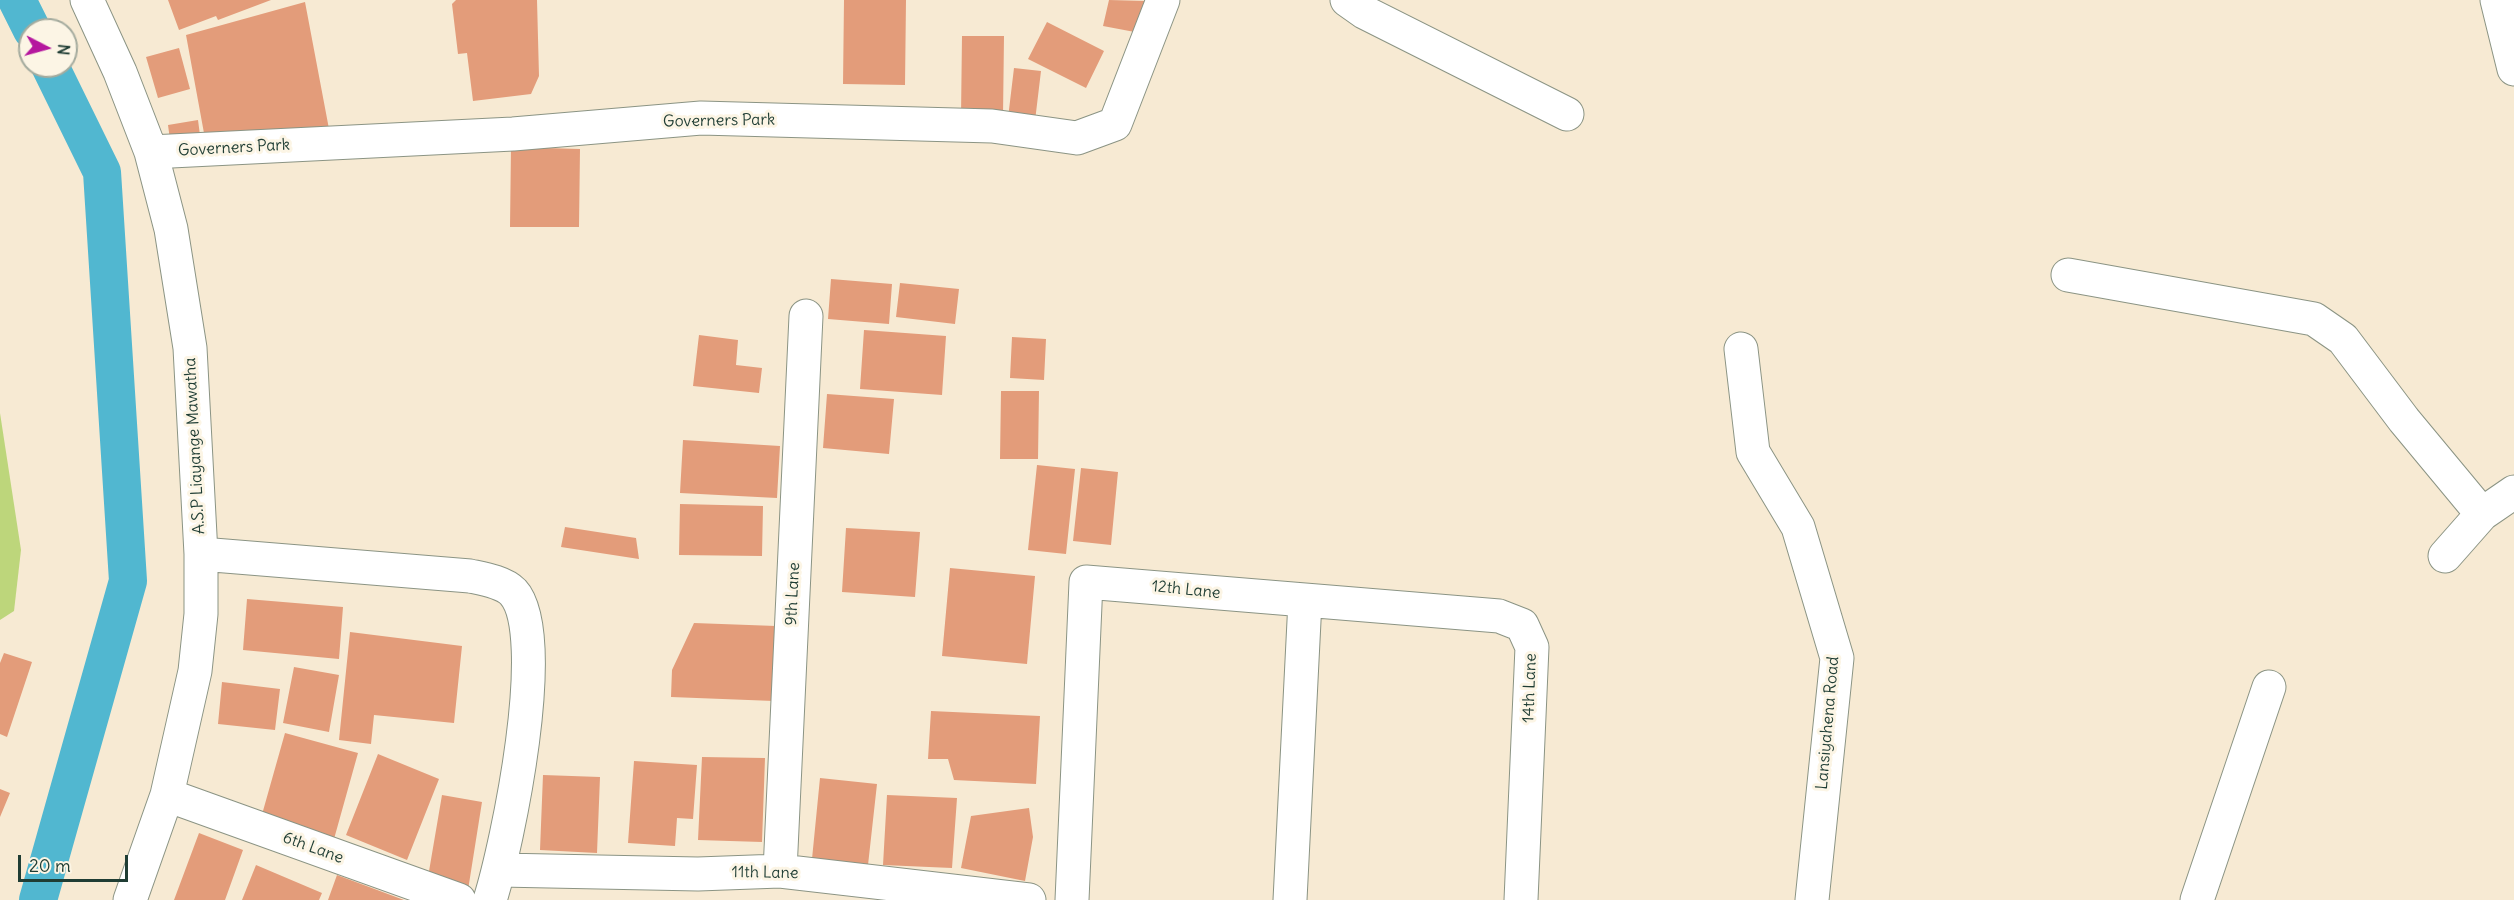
<!DOCTYPE html>
<style>
body{margin:0}
#map{position:relative;width:2514px;height:900px;overflow:hidden;background:#f7ead3;font-family:Delius,sans-serif}
canvas{display:block}
.north{position:absolute;left:18px;top:18px;width:60px;height:60px;box-sizing:border-box;background:#fcf5e5;border:2px solid #a4ab9e;border-radius:50%;rotate:96deg;font-size:16px;font-weight:700;line-height:24px;text-align:center;color:#1f3d34}
.north::after{content:'';display:block;margin:auto;width:21px;height:27px;background:#b5179e;clip-path:polygon(50% 0,100% 100%,50% 72%,0 100%)}
.scale{position:absolute;left:18px;top:855px;width:110px;height:27px;box-sizing:border-box;border:3px solid #1f3d34;border-top:0;padding-left:8px;font-size:18px;line-height:21px;white-space:nowrap;color:#1f3d34;-webkit-text-stroke:4px #fcf5e5;paint-order:stroke}
</style>
<div id="map">
<canvas width="2514" height="900"></canvas>
<div class="north">N</div>
<div class="scale">20 m</div>
</div>
<script>
const ctx = document.querySelector('canvas').getContext('2d');
ctx.lineJoin = 'round';
function fillPath(path, color) { ctx.fillStyle = color; ctx.fill(path, 'evenodd'); }
function strokePath(path, color, width, dash) { ctx.strokeStyle = color; ctx.lineWidth = width; ctx.lineCap = dash ? 'butt' : 'round'; ctx.setLineDash(dash || []); ctx.stroke(path); }
function drawText(font, color, halo, rows, align = 'center') {
  ctx.font = font + ' Delius,sans-serif'; ctx.lineWidth = 6; ctx.setLineDash([]); ctx.textBaseline = 'middle'; ctx.strokeStyle = halo; ctx.fillStyle = color; for (const [text, x, y, turn = 0] of rows) {
    ctx.save(); ctx.translate(x, y); ctx.rotate((+turn || 0) * Math.PI / 180); ctx.textAlign = isNaN(turn) ? turn : align; if (halo) ctx.strokeText(text, 0, 0); ctx.fillText(text, 0, 0); ctx.restore();
  }
}
const green = new Path2D(`
 M0 413 21 550 14 611 0 620Z`);
const canal = new Path2D(`
 M17 0 32 30
 M38 900 128 581 102 172 50 66`);
const building = new Path2D(`
 M168 0H271L218 20 216 16 179 30Z
 M456 0H537L539 76 531 94 473 101 467 53 458 54 452 4Z
 M844 0H906L905 85 843 84Z
 M1109 0 1146 1 1140 33 1103 26Z
 M305 2 329 129 206 144 186 35Z
 M1047 22 1104 51 1086 88 1028 59Z
 M962 36H1004L1003 116H961Z
 M179 48 190 89 158 98 146 57Z
 M1014 68 1041 71 1035 121 1008 118Z
 M198 120 201 143 171 147 168 125Z
 M511 147 580 149 579 227H510Z
 M831 279 892 284 889 324 828 319Z
 M900 283 959 289 955 324 896 317Z
 M864 330 946 336 942 395 860 389Z
 M699 335 738 340 736 365 762 368 759 393 693 386Z
 M1012 337 1046 339 1044 380 1010 378Z
 M1001 391H1039L1038 459H1000Z
 M827 394 894 399 889 454 823 448Z
 M683 440 780 446 777 498 680 493Z
 M1037 465 1075 469 1066 554 1028 550Z
 M1081 468 1118 472 1111 545 1073 541Z
 M680 504 763 506 762 556 679 555Z
 M565 527 636 538 639 559 561 547Z
 M846 528 920 532 915 597 842 592Z
 M950 568 1035 576 1027 664 942 656Z
 M247 599 343 607 339 659 243 650Z
 M694 623 776 626 774 701 671 697 672 670Z
 M350 632 462 646 454 723 374 715 371 744 339 740Z
 M4 653 32 662 7 737 0 734V663Z
 M294 667 339 675 329 732 283 723Z
 M222 682 280 689 275 730 218 724Z
 M931 711 1040 716 1036 784 954 780 948 759H928Z
 M285 733 358 753 334 839 261 818Z
 M378 754 439 779 407 860 346 835Z
 M702 757 765 758 762 842 698 840Z
 M634 761 697 765 693 819 677 818 675 846 628 843Z
 M543 775 600 777 597 853 540 850Z
 M820 778 877 784 868 865 812 859Z
 M0 789 10 793 0 817Z
 M442 795 482 802 468 890 427 883Z
 M887 795 957 798 952 868 883 865Z
 M1029 808 1033 837 1025 881 961 868 971 816Z
 M199 833 243 850 225 900H174Z
 M256 865 322 893 319 900H242Z
 M337 875 404 900H328Z`);
const minor = new Path2D(`
 M87 0 120 72 151 152 171 229 190 348 201 554V614L195 671 167 795 130 900
 M1347 0 1364 12 1567 114
 M2497 0 2514 69
 M151 152 513 134 701 118 992 126 1077 138 1115 124 1163 0
 M2068 275 2314 319 2343 339 2404 420 2482 514
 M1741 349 1753 452 1798 527 1837 658 1812 900
 M201 554 470 576C484 579 503 582 513 592 552 634 507 846 490 900
 M2445 556 2482 514 2514 492
 M167 795 459 900
 M500 870 698 874 780 871 1029 900
 M780 871 806 316
 M1072 900 1086 582 1499 616 1522 625 1532 647 1521 900
 M1290 900 1305 601
 M2197 900 2269 687`);
const streetNames = [
 ["Governers Park",719,121,-1],
 ["Governers Park",234,148,-3],
 ["A.S.P Liayange Mawatha",195,446,-93],
 ["12th Lane",1186,590,6],
 ["9th Lane",793,594,-87],
 ["14th Lane",1530,688,-88],
 ["Lansiyahena Road",1828,723,-85],
 ["6th Lane",313,848,20],
 ["11th Lane",765,873,1]
];
fillPath(green, '#bdd67b');
strokePath(canal, '#51b7d0', 38);
fillPath(building, '#e39c7a');
strokePath(minor, '#8b9484', 35);
strokePath(minor, '#fff', 33);
drawText('16px', '#1f3d34', '#fcf5e5', streetNames);
</script>
